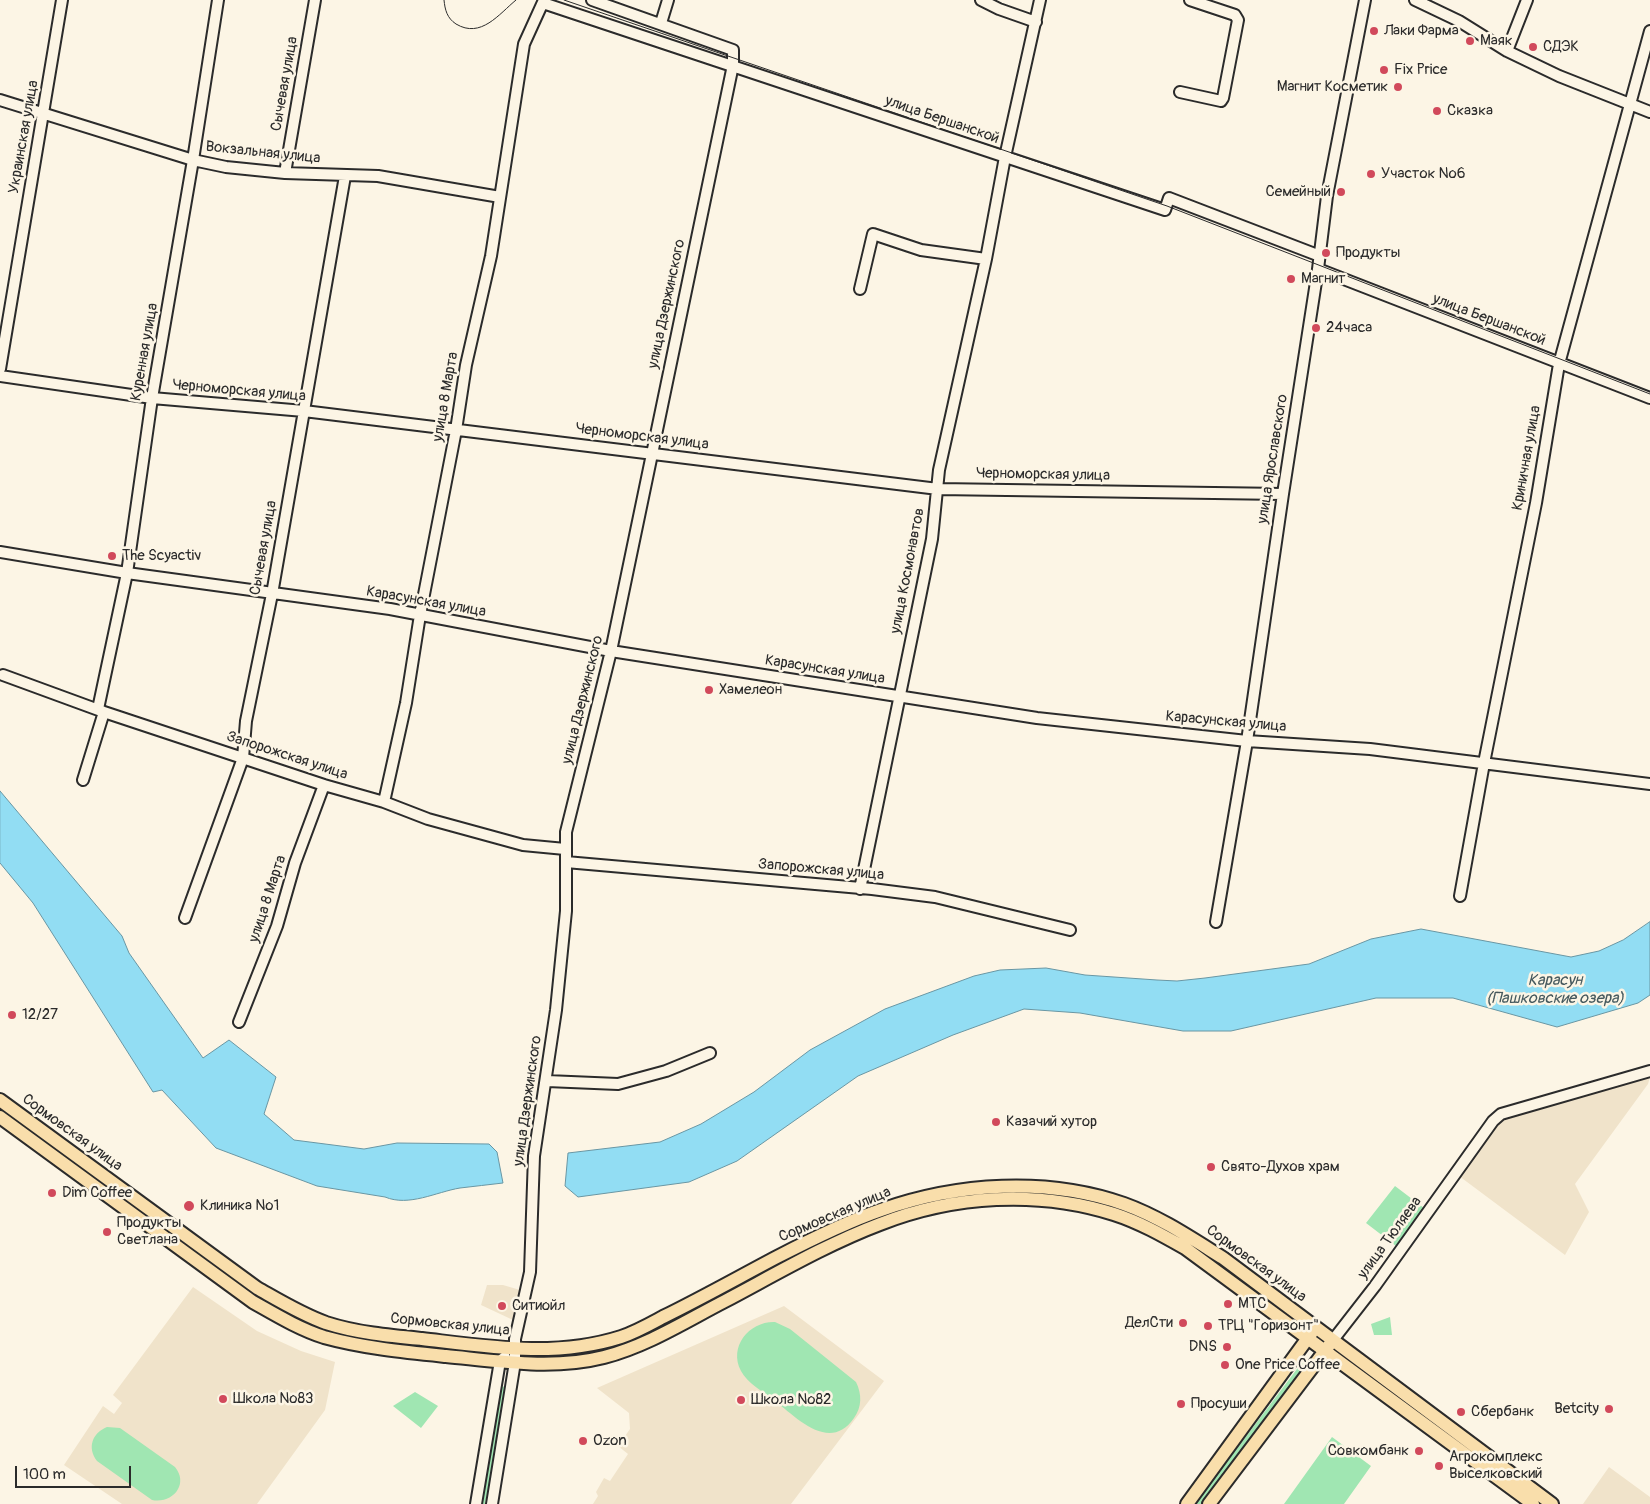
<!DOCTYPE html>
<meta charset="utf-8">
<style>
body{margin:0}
#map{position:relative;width:1650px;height:1504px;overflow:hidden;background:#fcf5e5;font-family:Pangolin,sans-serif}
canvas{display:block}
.scale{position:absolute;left:15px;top:1466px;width:116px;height:22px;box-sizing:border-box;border:2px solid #2b2b2b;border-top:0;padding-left:6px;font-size:15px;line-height:18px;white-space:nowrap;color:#2b2b2b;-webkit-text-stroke:4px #fcf5e5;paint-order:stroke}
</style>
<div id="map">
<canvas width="1650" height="1504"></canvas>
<div class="scale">100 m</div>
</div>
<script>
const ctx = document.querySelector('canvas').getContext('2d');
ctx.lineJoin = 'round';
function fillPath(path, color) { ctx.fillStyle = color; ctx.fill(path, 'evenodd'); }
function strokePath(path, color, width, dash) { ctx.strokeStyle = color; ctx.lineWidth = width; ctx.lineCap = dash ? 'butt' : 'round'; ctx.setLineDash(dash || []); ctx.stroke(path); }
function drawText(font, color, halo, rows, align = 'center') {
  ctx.font = font + ' Pangolin,sans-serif'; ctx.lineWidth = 5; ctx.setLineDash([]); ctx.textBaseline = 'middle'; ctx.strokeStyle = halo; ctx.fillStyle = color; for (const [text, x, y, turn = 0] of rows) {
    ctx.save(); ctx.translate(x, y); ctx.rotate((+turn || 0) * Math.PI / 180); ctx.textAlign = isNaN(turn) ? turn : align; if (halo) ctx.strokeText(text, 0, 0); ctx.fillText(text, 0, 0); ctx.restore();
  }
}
const built = new Path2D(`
 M1650 1077 1648 1084 1575 1184 1589 1212 1565 1255 1459 1176 1501 1121 1512 1114Z
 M487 1285H503L520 1290 513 1320 481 1305Z
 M193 1287 257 1331 301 1351 335 1362 325 1410 257 1504H122L64 1465 103 1406 114 1414 122 1403 113 1395Z
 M784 1306 884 1381 791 1504H593L598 1496 596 1492 604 1478 610 1481 628 1454 618 1446 630 1429 629 1413 597 1388Z
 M1609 1467 1650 1497V1504H1583Z`);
const green = new Path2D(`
 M1395 1186 1424 1208 1396 1246 1366 1223Z
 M200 1255 287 1312 469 1349 468 1353C413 1346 354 1344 303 1322 265 1306 232 1280 199 1256Z
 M1390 1317 1392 1335H1374L1371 1324Z
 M775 1322 790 1329 856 1382C862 1394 862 1407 854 1418 830 1453 797 1418 775 1401 764 1392 747 1383 741 1371 728 1346 750 1321 775 1322Z
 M1303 1361 1305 1362V1367L1201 1504H1195Z
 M505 1386 497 1443 485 1504H481L502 1387Z
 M415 1392 438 1406 421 1428 393 1406Z
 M107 1427 120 1428 175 1467C189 1484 173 1504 152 1500L97 1461C87 1448 92 1433 107 1427Z
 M1332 1437 1371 1466 1344 1504H1284Z`);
const water = new Path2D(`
 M0 791 122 936 129 953 203 1058 229 1040 276 1077 264 1114 294 1140 364 1149 397 1143 489 1144 497 1152 503 1183C489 1185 474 1186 460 1188 436 1192 409 1207 385 1197L317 1186 216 1148 162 1090 153 1092 33 903 0 863Z
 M1650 922V995L1638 1003 1557 1027 1453 998H1376L1231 1031H1183L1080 1013 1024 1009 953 1035 858 1076 737 1161 689 1182 578 1197 565 1186 568 1153 660 1142 701 1124 754 1092 810 1050 885 1009 974 976 1000 970 1046 968 1085 975 1157 980 1177 981 1205 978 1309 964 1371 939 1421 929 1571 957 1599 951 1623 940Z`);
const minor = new Path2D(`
 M981 0 999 9 1036 22
 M1415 0 1459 21 1507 51 1559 76 1650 112
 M543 3 1165 210 1169 198 1320 256
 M661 23 668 0
 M1507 51 1527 0
 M1180 92 1221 101 1223 98 1238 20 1235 15 1190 0
 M0 100 193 160 226 167 285 173 378 176 500 197
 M285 173 315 0
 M1318 269 1650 398
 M860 289 873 234 921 250 986 259
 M0 369 62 0
 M0 376 152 398 304 411 938 489 1283 494
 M0 552 127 573 390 609 611 651 1037 718 1247 741 1370 749 1650 784
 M3 675 104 712 324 785 384 802 428 819 523 845 565 849
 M98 709 127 573 152 398 193 160 218 0
 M83 780 104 712
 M384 802 406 703 420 615 456 430 466 365 491 256 524 44 544 0
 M566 862 872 889 935 897 1070 930
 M860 889 932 539 939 470 986 259 1005 157 1040 0
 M1460 896 1484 763 1536 503 1559 364 1650 31
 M185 918 243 758 246 721 272 594 345 176
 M1216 922 1247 741 1283 494 1318 269 1327 196 1365 0
 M239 1022 277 926 295 863 324 785
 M547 1081 618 1084 666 1071 710 1053
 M1333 1340 1375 1286 1493 1121 1501 1114 1650 1071
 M476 1504 500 1361 505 1357
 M492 1504 515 1362V1339L530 1272 534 1156 556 1010 566 911V832L611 651 733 65V50L592 0`);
const major = new Path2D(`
 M0 1100 257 1288C280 1301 301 1314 326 1323 357 1333 390 1336 422 1339 490 1347 555 1358 621 1337 636 1332 650 1324 663 1317 702 1298 739 1277 777 1257 810 1240 846 1222 881 1210 957 1183 1047 1177 1124 1204 1160 1217 1191 1238 1223 1258L1552 1504
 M0 1117 253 1302C276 1315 299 1329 324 1337 364 1348 406 1352 446 1356 498 1361 553 1370 604 1357 647 1346 686 1321 725 1301 776 1274 827 1244 880 1224 954 1195 1038 1190 1114 1214 1139 1222 1162 1235 1185 1248L1533 1504
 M1187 1504 1313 1331
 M1209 1504 1330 1344`);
const tram = new Path2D(`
 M444 0C445 10 447 18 456 24 481 39 499 14 516 0
 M564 0 1167 206 1650 394`);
const markers = [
 [1374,31,5,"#d1495b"],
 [1470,41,5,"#d1495b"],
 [1533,47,5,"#d1495b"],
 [1384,70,5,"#d1495b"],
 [1398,87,5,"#d1495b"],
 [1437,111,5,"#d1495b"],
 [1371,174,5,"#d1495b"],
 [1341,192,5,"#d1495b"],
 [1326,253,5,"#d1495b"],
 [1291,279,5,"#d1495b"],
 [1316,328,5,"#d1495b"],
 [112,556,5,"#d1495b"],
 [709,690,5,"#d1495b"],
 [12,1015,5,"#d1495b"],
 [996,1122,5,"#d1495b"],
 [1211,1167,5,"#d1495b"],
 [52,1193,5,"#d1495b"],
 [189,1206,6,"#d1495b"],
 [107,1232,5,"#d1495b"],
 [1228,1304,5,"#d1495b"],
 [502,1306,5,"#d1495b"],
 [1183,1323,5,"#d1495b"],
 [1208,1326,5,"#d1495b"],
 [1227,1347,5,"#d1495b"],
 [1225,1365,5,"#d1495b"],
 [223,1399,5,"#d1495b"],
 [741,1400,5,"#d1495b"],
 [1181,1404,5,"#d1495b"],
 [1609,1409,5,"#d1495b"],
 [1461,1412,5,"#d1495b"],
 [583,1441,5,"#d1495b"],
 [1419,1451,5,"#d1495b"],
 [1439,1466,5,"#d1495b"]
];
const poiNames = [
 ["Лаки Фарма",1384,31],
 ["Маяк",1480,41],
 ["СДЭК",1543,47],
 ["Fix Price",1394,70],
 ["Магнит Косметик",1388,87,"right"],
 ["Сказка",1447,111],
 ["Участок №6",1381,174],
 ["Семейный",1331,192,"right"],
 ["Продукты",1336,253],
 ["Магнит",1301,279],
 ["24часа",1326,328],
 ["The Scyactiv",122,556],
 ["Хамелеон",719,690],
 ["12/27",22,1015],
 ["Казачий хутор",1006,1122],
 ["Свято-Духов храм",1221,1167],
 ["Dim Coffee",62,1193],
 ["Клиника №1",200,1206],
 ["Продукты",117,1223],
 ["Светлана",117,1240],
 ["МТС",1238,1304],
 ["Ситиойл",512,1306],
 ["ДелСти",1173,1323,"right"],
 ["ТРЦ \"Горизонт\"",1218,1326],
 ["DNS",1217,1347,"right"],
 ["One Price Coffee",1235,1365],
 ["Школа №83",233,1399],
 ["Школа №82",751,1400],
 ["Просуши",1191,1404],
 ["Betcity",1599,1409,"right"],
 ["Сбербанк",1471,1412],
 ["Ozon",593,1441],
 ["Совкомбанк",1409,1451,"right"],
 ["Агрокомплекс",1449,1457],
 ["Выселковский",1449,1474]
];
const streetNames = [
 ["Сычевая улица",285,84,-80],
 ["улица Бершанской",942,120,19],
 ["Украинская улица",24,137,-80],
 ["Вокзальная улица",263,153,6],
 ["улица Дзержинского",667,304,-78],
 ["улица Бершанской",1489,320,21],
 ["Куренная улица",145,352,-80],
 ["Черноморская улица",239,391,5],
 ["улица 8 Марта",446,397,-80],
 ["Черноморская улица",642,437,7],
 ["Криничная улица",1527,458,-80],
 ["улица Ярославского",1273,459,-81],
 ["Черноморская улица",1043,475,1],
 ["Сычевая улица",264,548,-80],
 ["улица Космонавтов",908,571,-79],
 ["Карасунская улица",426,602,10],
 ["Карасунская улица",825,670,9],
 ["улица Дзержинского",583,700,-76],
 ["Карасунская улица",1226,722,5],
 ["Запорожская улица",287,756,18],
 ["Запорожская улица",821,870,5],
 ["улица 8 Марта",268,899,-72],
 ["улица Дзержинского",528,1101,-82],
 ["Сормовская улица",72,1133,36],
 ["Сормовская улица",835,1215,-23],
 ["улица Тюляева",1390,1238,-54],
 ["Сормовская улица",1256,1264,36],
 ["Сормовская улица",450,1325,6]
];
const waterNames = [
 ["Карасун",1555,981],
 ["(Пашковские озера)",1555,999]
];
fillPath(built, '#f0e3ca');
fillPath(green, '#a0e6b2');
fillPath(water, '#92ddf3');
strokePath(water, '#6996a3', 1);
strokePath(minor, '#2b2b2b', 14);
strokePath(major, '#2b2b2b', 16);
strokePath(minor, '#fcf5e5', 10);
strokePath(major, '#f9deab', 12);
strokePath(tram, '#2b2b2b', 1);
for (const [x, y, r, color] of markers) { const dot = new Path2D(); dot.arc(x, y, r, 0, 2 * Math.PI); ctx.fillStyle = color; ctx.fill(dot); strokePath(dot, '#fcf5e5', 2); }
drawText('15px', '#2b2b2b', '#fcf5e5', poiNames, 'left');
drawText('15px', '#2b2b2b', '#fcf5e5', streetNames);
drawText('italic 16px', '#45585d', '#fcf5e5', waterNames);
</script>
